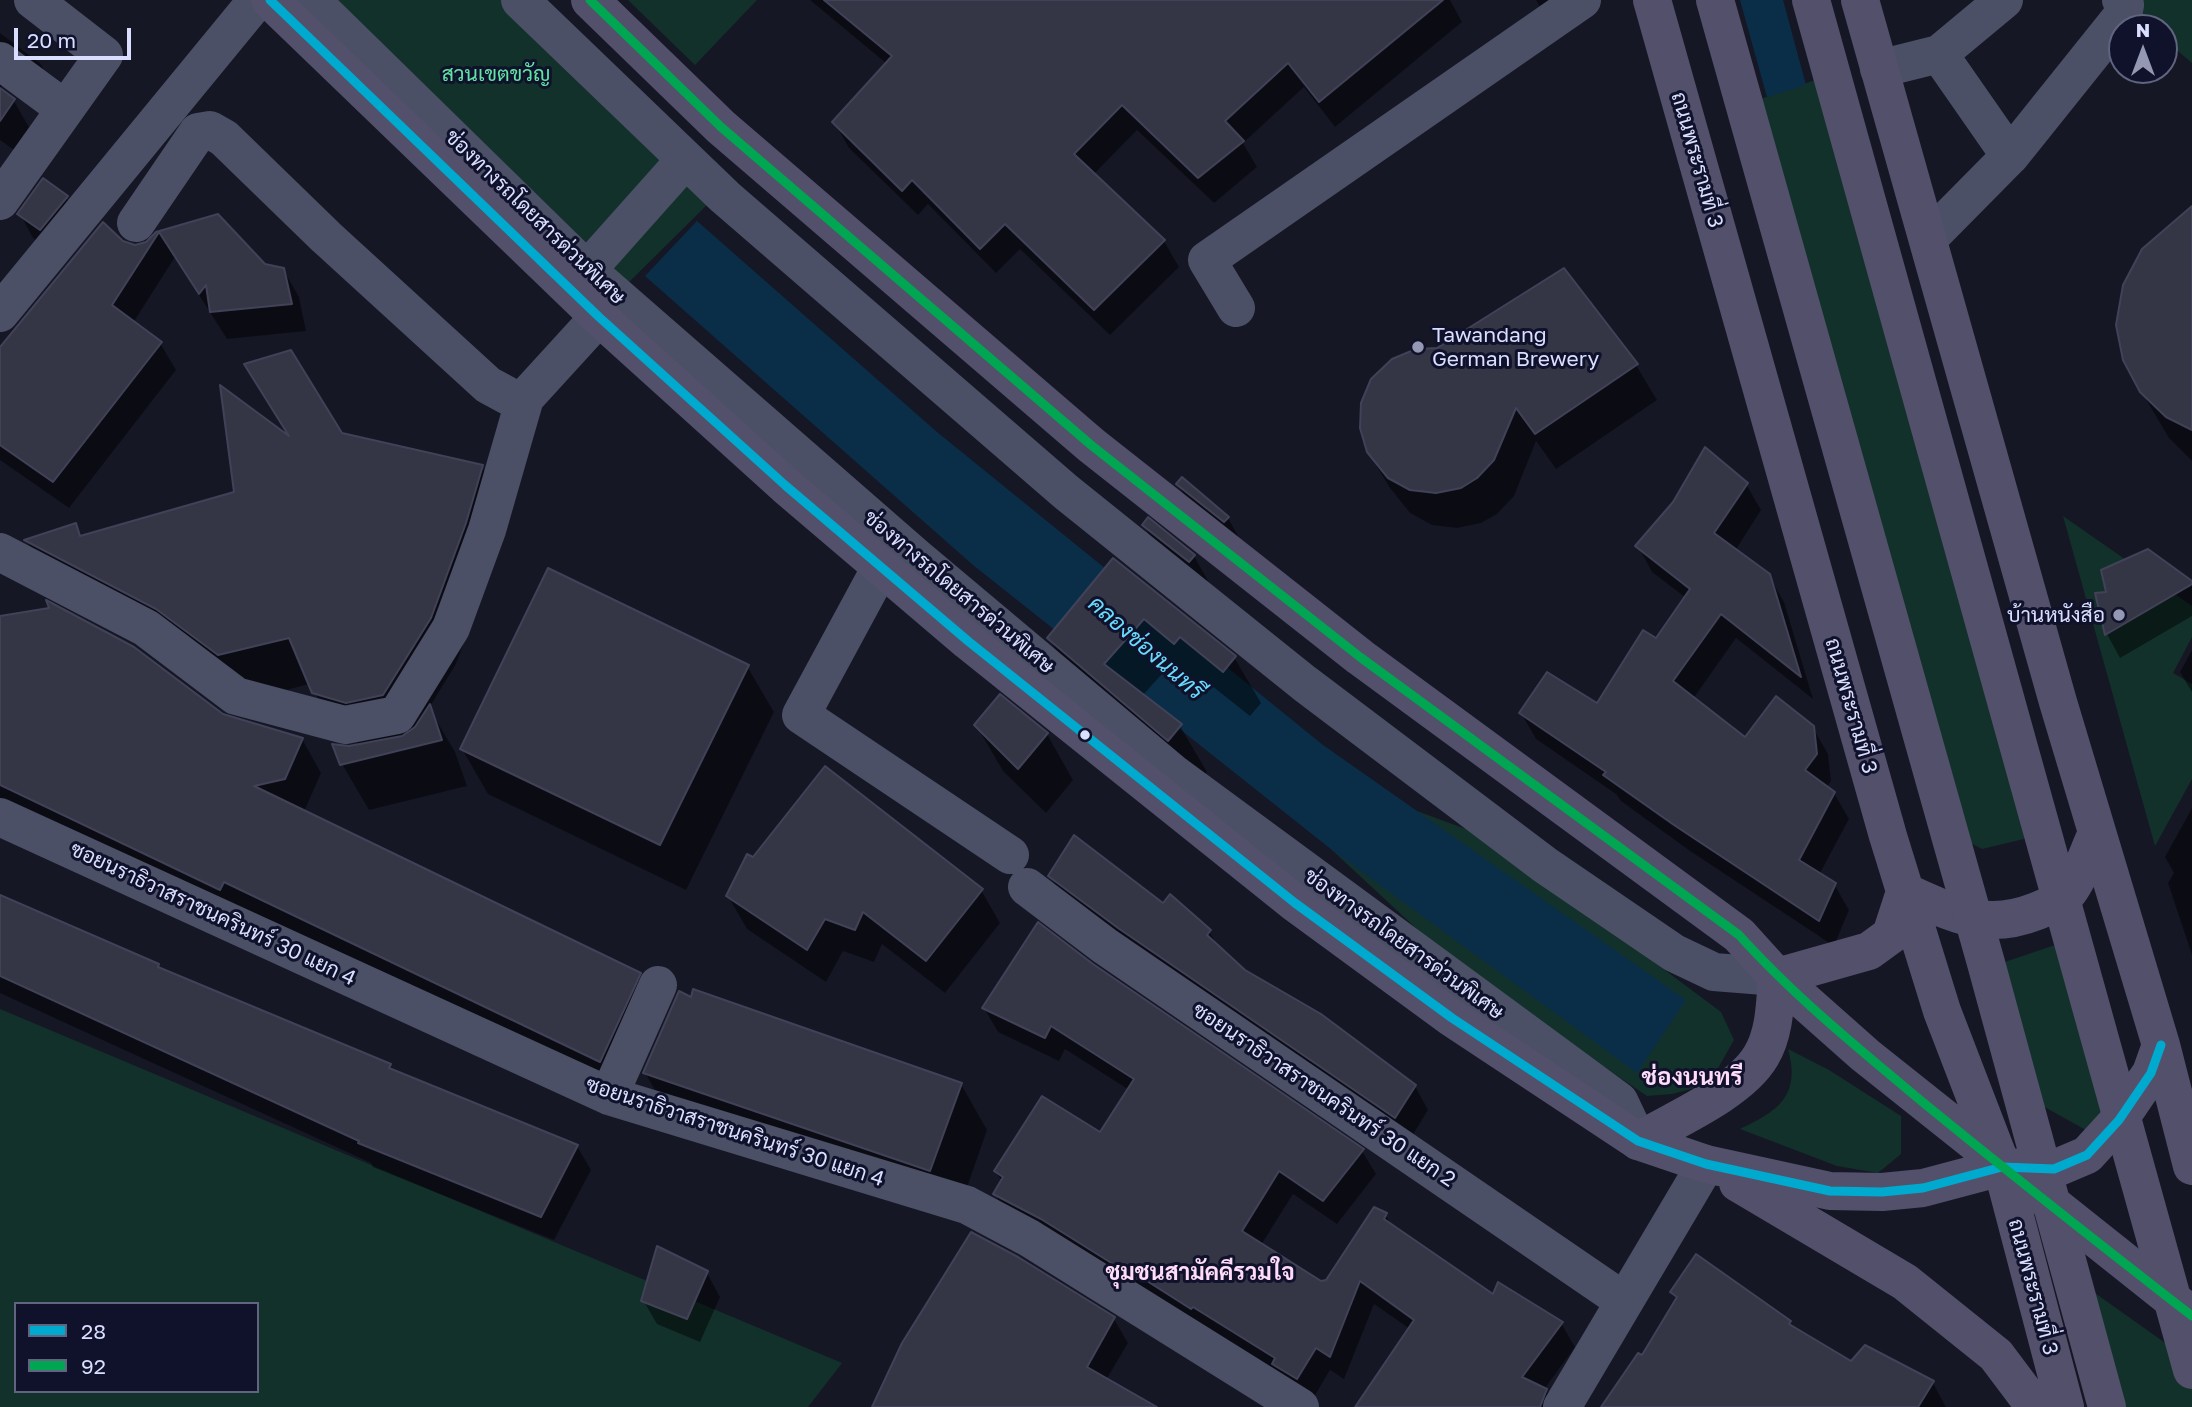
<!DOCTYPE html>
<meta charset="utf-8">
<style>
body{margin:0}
#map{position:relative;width:2192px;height:1407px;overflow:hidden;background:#161725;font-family:"Golos Text",sans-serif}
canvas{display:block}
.legend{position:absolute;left:14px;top:1302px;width:245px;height:91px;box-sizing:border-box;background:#10122b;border:2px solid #616480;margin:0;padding:9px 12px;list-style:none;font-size:21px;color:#dadeff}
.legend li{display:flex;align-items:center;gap:14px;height:35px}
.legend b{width:35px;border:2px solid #616480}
.north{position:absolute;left:2108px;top:14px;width:70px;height:70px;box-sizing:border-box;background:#10122b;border:2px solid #616480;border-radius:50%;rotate:0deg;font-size:19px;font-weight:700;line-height:28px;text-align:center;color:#dadeff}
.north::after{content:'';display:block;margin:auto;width:24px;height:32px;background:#9598b3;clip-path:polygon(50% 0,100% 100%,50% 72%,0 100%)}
.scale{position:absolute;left:14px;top:28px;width:117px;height:32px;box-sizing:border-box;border:4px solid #dadeff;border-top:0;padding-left:9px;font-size:21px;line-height:24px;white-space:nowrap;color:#dadeff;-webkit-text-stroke:5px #10122b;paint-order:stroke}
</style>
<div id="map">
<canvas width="2192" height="1407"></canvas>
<ul class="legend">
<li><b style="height:9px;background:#00a9ce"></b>28</li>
<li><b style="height:9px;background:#00a651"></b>92</li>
</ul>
<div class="north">N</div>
<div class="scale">20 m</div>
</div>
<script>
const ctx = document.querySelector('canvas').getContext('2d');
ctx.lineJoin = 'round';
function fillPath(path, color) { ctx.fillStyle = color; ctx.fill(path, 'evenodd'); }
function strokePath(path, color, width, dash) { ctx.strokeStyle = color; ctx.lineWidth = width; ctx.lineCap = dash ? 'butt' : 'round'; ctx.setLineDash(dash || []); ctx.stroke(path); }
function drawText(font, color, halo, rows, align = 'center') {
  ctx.font = font + ' "Golos Text",Sarabun,sans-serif'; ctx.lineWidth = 6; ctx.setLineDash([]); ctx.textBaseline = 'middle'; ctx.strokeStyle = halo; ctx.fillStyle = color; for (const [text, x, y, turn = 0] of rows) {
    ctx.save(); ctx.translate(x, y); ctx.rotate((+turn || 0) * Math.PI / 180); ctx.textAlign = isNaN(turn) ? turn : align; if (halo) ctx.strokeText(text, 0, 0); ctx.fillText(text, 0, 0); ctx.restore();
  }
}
const green = new Path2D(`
 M326 0H508L715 197 627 284Z
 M628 0H757L695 65Z
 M2118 0H2192V63L2164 39V28H2151Z
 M1838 72 2049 833 1982 849 1951 833 1755 101Z
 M2063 516 2192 606V637L2173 673 2192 684V779L2155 846Z
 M1414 810 1485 836 1721 1012 1734 1040 1709 1084 1672 1094 1647 1096 1459 968 1332 850Z
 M2076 938 2136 1132 2086 1130 2030 1099 1987 968Z
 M0 1009 842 1363 808 1407H0ZM16 1304H257V1391H16Z
 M1788 1049 1829 1070 1901 1116V1154L1878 1173 1837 1166 1740 1129C1778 1111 1801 1096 1788 1049Z
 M2085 1286 2192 1362V1407H2103Z`);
const water = new Path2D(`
 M1740 0H1783L1806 85 1767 97Z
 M697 221 937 432 1323 745 1686 1000 1637 1073 1332 850 973 565 645 276Z`);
const shadow = new Path2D(`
 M810 0H1450L1462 22 1335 127 1304 87 1243 143 1257 167 1214 203 1137 130 1093 175 1164 241 1179 267 1110 335 1020 249 996 273 928 204 918 215 849 148 834 122 887 64Z
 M1536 0H1568L1544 14Z
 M0 33 40 63 58 94 2 84 0 89 14 101 34 136 21 155 0 140Z
 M66 197 80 221 54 253 33 238 20 214Z
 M217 216 264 265 283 269 299 297 306 331 227 339 175 257 133 323 160 343 176 370 69 508 0 460V349L122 242 135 247 147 244 157 233Z
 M2192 217V461L2169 438 2141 391Z
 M246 365 341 434 482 467 508 512 491 569 456 664 429 708 455 752 467 786 369 810 342 764 349 748 365 745 340 738 310 684 246 700 53 585 27 541 75 526 82 538 236 493 290 438Z
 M1636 365 1657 400 1556 469 1536 441 1514 496 1497 514 1481 523 1457 528 1432 525 1410 513 1390 488 1368 452Z
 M1178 484 1228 518 1254 564 1204 530Z
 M1746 484 1761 510 1735 551 1769 576 1784 602 1813 699 1736 638 1693 699 1745 740 1813 728 1828 754 1831 781 1826 788 1834 793 1849 819 1819 875 1834 884 1849 910 1834 946 1690 851 1621 801 1616 794 1536 739 1521 713 1598 706 1656 640 1686 598 1652 572 1638 546Z
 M1148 520 1194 556 1220 602 1170 571 1144 525Z
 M1114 561 1234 657 1261 703 1250 716 1207 682 1201 688 1171 664 1142 696 1180 726 1207 772 1196 785 1075 684 1049 638Z
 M2192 583V616L2120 658 2107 634 2097 594Z
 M0 617 222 715 302 739 321 773 304 812 639 974 659 1008 619 1095 0 825Z
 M2192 650V692L2180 672Z
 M747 666 774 712 686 890 488 794 462 749Z
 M976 725 1047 734 1073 780 1046 813 1003 771Z
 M2192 808V955L2168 883 2174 873 2165 857Z
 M754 859 981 890 1000 923 945 993 882 944 874 962 843 951 826 982 747 929 728 896Z
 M1050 876 1163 905 1209 931 1220 950 1244 972 1415 1086 1428 1110 1409 1141 1064 900Z
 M0 896 157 965 160 970 390 1065 394 1072 577 1146 591 1170 554 1240 373 1167 371 1163 0 993Z
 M1092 965 1362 1151 1376 1174 1337 1224 1293 1194 1261 1245 1321 1283 1327 1281 1385 1214 1392 1226 1493 1297 1561 1323 1575 1347 1545 1388 1556 1407H1357L1410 1329 1374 1304 1344 1379 1330 1370 1311 1402 1009 1218 995 1194 1002 1182 996 1171 1100 1135 1129 1090 1065 1049 1059 1061 998 1032 984 1008Z
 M645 1073 961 1084 987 1130 957 1216 672 1119Z
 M707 1273 720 1297 700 1342 657 1324 643 1300Z
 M1673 1292 1790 1322 1794 1330 1851 1363 1933 1383 1946 1407H1603L1643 1357 1677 1300Z
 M1114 1319 1128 1343 1106 1380 1153 1407H874Z`);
const building = new Path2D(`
 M824 0H1443L1319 102 1288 63 1225 121 1244 141 1198 178 1122 105 1074 154 1165 240 1094 310 1005 224 980 249 912 180 902 191 832 122 892 56Z
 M0 88 15 99 0 121Z
 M43 178 68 196 40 230 17 214Z
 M2192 206V430L2166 417 2140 392 2123 360 2116 325 2123 285 2142 249Z
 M218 214 265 264 284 268 292 304 210 312 206 285 199 294 159 232 112 305 162 342 53 482 0 445V347L103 222 123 241 135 245 146 242 156 232Z
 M1564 268 1638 364 1535 434 1516 408 1494 460 1477 478 1461 488 1436 493 1410 490 1388 478 1367 452 1360 428 1361 403 1371 379 1392 359 1416 349 1437 348Z
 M291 350 342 433 483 465 466 523 431 618 383 695 346 703 312 693 289 638 218 655 156 609 24 540 76 523 80 536 234 492 220 385 289 436 244 364Z
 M1705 447 1748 483 1714 533 1770 574 1801 677 1721 614 1673 681 1745 737 1776 696 1814 726 1817 754 1805 770 1835 792 1799 860 1836 883 1819 921 1674 825 1603 775 1606 772 1519 713 1547 672 1597 703 1643 630 1656 638 1690 589 1635 546 1673 502Z
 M1182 477 1229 517 1224 522 1176 484Z
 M1148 517 1195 555 1189 562 1142 525Z
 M2148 549 2192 581V584L2105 635 2095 593 2106 592 2101 570Z
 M1113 558 1236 656 1223 672 1180 637 1174 644 1144 619 1104 664 1182 724 1168 741 1047 638Z
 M548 568 749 665 660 845 460 749Z
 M46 600 134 647 223 714 303 738 285 779 254 786 641 973 600 1062 224 882 220 890 0 785V616L49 608Z
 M1000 694 1048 733 1018 769 974 725Z
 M430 704 442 740 340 765 332 744 349 746 402 736 415 727Z
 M825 766 983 889 926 961 863 912 855 930 825 919 807 950 726 896 747 854 753 857Z
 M1074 835 1163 903 1170 894 1211 930 1207 935 1245 970 1321 1014 1416 1085 1395 1118 1118 928 1048 876Z
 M0 895 159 964 158 967 391 1064 389 1068 578 1145 541 1217 358 1143 359 1141 0 976Z
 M1038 922 1093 964 1364 1149 1323 1201 1279 1171 1242 1231 1321 1281 1326 1280 1374 1207 1387 1213 1384 1219 1493 1294 1498 1282 1563 1322 1522 1377 1547 1389 1540 1407H1355L1414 1320 1360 1281 1330 1357 1316 1348 1297 1379 1272 1364 1275 1358 1193 1307 1191 1309 1147 1281 1138 1277 1137 1279 1041 1219 993 1194 1003 1177 994 1171 1042 1096 1100 1132 1134 1079 1051 1026 1045 1038 982 1008Z
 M693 989 962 1083 930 1171 643 1073 679 991 691 997Z
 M971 1232 1018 1257 1115 1317 1087 1367 1157 1407H872L902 1343Z
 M657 1246 708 1271 687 1319 641 1301Z
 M1696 1254 1791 1321 1789 1324 1851 1361 1865 1345 1934 1381 1918 1407H1601L1638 1353 1642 1355 1677 1297 1670 1292Z`);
const minor = new Path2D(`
 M311 0 587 270 916 557 1173 773 1619 1101 1638 1141
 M520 0 725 197 1066 492 1304 683 1545 865 1674 953 1714 972 1777 977
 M1939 54 2010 156 2123 15 2125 5 2121 0
 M0 61 65 109
 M1879 69 1939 54 2004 0
 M0 201 104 55 33 0
 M136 223 198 132 210 130 224 138 326 237 488 385 512 398H525L599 317
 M1928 239 2010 156
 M587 270 685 160
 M1236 308 1207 260 1582 0
 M0 313 257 0
 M0 552 146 628 236 696 345 725 397 715 451 628 487 530 525 398
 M881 567 801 715 1010 855
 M0 817 609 1096 967 1205 1029 1238 1300 1407
 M1027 887 1105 946 1624 1301
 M609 1096 658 985
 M1562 1407 1706 1164`);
const major = new Path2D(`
 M270 0 599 317 786 486 968 641 1295 903 1452 1018 1638 1141 1706 1164 1830 1191 1882 1192 1923 1188 2002 1167 2054 1169 2087 1155 2119 1120 2151 1073 2161 1045
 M590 0 721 127 1091 445 1360 657 1739 935 1777 977 1865 1055 2188 1312
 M1652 0 1888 836 1942 1011 2002 1167 2065 1407
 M1860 0 2058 702 2161 1045 2192 1166
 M1905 892C1954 913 1984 932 2037 911 2047 907 2062 900 2069 891 2081 875 2088 852 2097 833
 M1777 977 1869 951 1891 935 1905 892
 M1638 1141C1674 1120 1740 1092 1761 1056 1775 1033 1775 1003 1777 977
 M1738 1183 1905 1282 1996 1355 2035 1407`);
const majorBridge = new Path2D(`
 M1715 0 1986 963 2107 1407
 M1811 0 2192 1370`);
const bus1 = new Path2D(`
 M270 0 599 317 786 486 968 641 1295 903 1452 1018 1638 1141 1706 1164 1830 1191 1882 1192 1923 1188 2002 1167 2054 1169 2087 1155 2119 1120 2151 1073 2161 1045`);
const bus2 = new Path2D(`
 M590 0 721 127 1091 445 1360 657 1739 935C1795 997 1860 1050 1925 1104 2013 1176 2102 1246 2192 1316`);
const markers = [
 [1418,347,7,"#9598b3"],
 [2119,615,7,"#9598b3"],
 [1085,735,6,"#dadeff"]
];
const parkNames = [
 ["สวนเขตขวัญ",496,74]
];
const streetNames = [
 ["ถนนพระรามที่ 3",1697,160,74],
 ["ช่องทางรถโดยสารด่วนพิเศษ",535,217,44],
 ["ช่องทางรถโดยสารด่วนพิเศษ",959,592,40],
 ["ถนนพระรามที่ 3",1851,706,74],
 ["ซอยนราธิวาสราชนครินทร์ 30 แยก 4",213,914,25],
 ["ช่องทางรถโดยสารด่วนพิเศษ",1404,944,36],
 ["ซอยนราธิวาสราชนครินทร์ 30 แยก 2",1324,1095,34],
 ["ซอยนราธิวาสราชนครินทร์ 30 แยก 4",735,1132,18],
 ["ถนนพระรามที่ 3",2033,1287,75]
];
const poiNames = [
 ["Tawandang",1432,335],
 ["German Brewery",1432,359],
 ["บ้านหนังสือ",2105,615,"right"]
];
const waterNames = [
 ["คลองช่องนนทรี",1146,648,41]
];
const neighbourhoodNames = [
 ["ชุมชนสามัคคีรวมใจ",1200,1273]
];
const quarterNames = [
 ["ช่องนนทรี",1692,1077]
];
fillPath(green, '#13312b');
fillPath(water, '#0a2e48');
fillPath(shadow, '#0007');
fillPath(building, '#343646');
strokePath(building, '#414258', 2);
strokePath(minor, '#4b5066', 38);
strokePath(major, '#53506c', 38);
strokePath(majorBridge, '#53506c', 38);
strokePath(bus1, '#00a9ce', 9);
strokePath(bus2, '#00a651', 9);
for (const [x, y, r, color] of markers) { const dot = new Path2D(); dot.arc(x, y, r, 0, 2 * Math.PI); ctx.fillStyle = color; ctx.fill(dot); strokePath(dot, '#10122b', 2.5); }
drawText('21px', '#61e4a6', '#10122b', parkNames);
drawText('21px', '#dadeff', '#10122b', streetNames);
drawText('21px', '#dadeff', '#10122b', poiNames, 'left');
drawText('italic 23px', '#68dbff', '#10122b', waterNames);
drawText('bold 23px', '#ffdcfa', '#10122b', neighbourhoodNames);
drawText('bold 24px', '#ffdcfa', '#10122b', quarterNames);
</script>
